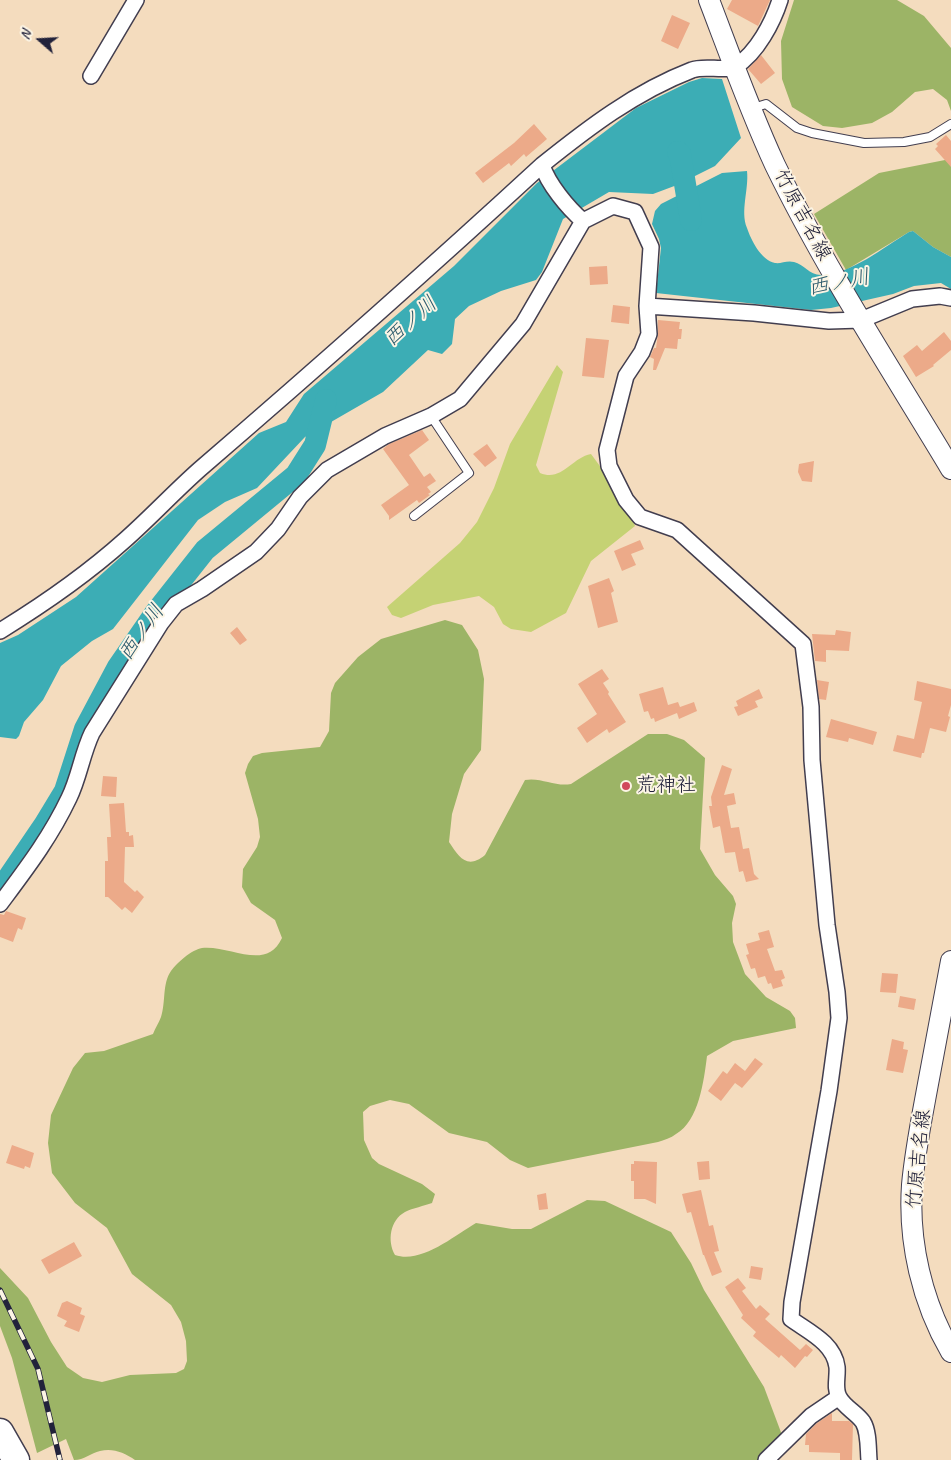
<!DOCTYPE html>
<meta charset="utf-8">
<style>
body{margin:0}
#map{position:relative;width:951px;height:1460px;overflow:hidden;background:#f4dcbe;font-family:Caveat,sans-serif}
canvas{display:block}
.north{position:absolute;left:15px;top:15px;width:50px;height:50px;-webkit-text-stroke:4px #fcf5e5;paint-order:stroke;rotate:289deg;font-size:14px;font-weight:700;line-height:20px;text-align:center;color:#22223b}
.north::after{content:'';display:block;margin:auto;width:18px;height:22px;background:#22223b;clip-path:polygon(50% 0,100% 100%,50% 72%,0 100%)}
</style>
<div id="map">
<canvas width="951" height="1460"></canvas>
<div class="north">N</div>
</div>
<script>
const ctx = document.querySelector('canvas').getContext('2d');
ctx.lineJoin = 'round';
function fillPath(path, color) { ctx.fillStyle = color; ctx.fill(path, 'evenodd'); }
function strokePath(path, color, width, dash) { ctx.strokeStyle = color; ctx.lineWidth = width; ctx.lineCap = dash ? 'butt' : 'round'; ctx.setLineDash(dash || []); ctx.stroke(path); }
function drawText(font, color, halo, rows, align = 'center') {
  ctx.font = font + ' Caveat,"Klee One",sans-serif'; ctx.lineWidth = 4; ctx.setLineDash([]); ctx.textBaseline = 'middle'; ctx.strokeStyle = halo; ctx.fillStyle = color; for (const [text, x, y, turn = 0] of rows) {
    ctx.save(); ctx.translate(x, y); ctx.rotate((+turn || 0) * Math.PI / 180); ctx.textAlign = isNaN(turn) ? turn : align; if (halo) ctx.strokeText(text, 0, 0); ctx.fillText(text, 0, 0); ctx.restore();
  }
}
const green = new Path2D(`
 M557 365 563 372 536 465 540 473C562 482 571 458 591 454L619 492 635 526 591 561 566 613 531 632 511 629 503 624 494 607 479 596 433 605 401 618 392 615 387 607 460 543 477 522 494 488 510 444Z`);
const forest = new Path2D(`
 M794 0H897L924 16 951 48V111L947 100 933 89 915 92 892 112 872 123 842 128 823 126 792 107 782 79 781 41Z
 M951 156V257L933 247 913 231 909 232 846 270 814 214 879 173 945 160Z
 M445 620 462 625 478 650 484 679 481 750 464 774 452 814 449 842C459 857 467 870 485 855L525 780C541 777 555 787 571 784L648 734H667L684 740 705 758 700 849 715 875 733 896 736 904 732 923 733 942 745 974 766 997 790 1011 795 1018 796 1028 733 1041 707 1056C704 1080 699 1121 676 1134 671 1138 664 1140 658 1142L528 1168 510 1160 487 1142 449 1133 409 1104 390 1100 370 1106 363 1112 364 1140 372 1158 379 1164 422 1184 435 1194 432 1203C424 1206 413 1208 405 1212 390 1220 387 1241 395 1255 421 1264 454 1236 476 1223L512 1229H531L587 1200 605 1201 671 1232 691 1263 704 1290 764 1387 782 1435 761 1460H135C124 1453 114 1448 100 1451 91 1453 84 1460 74 1460L66 1439 37 1453 12 1358 0 1326V1268L28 1298 51 1342 67 1367 83 1378 102 1382 130 1375 176 1373 184 1369 187 1361 186 1341 181 1322 171 1305 132 1274 107 1228 75 1203 52 1173 48 1143 51 1115 73 1068 85 1053 104 1051 153 1034C155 1028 159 1023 161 1017 166 1002 162 984 171 971 177 963 191 950 202 948 231 945 266 972 282 938L275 920 251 903 242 887 243 869 257 847 260 837 258 819 245 773 248 764 253 756 262 753 320 747 329 731 331 693 335 683 358 657 381 639Z`);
const water = new Path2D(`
 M702 78 722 79 741 138 715 166 677 185 653 194 609 192 563 219 542 272 536 280 501 291 469 306 455 319 452 344 442 354 428 350 383 392 305 437 257 488 225 502 198 520 113 629 92 641 61 666 43 700 24 722 19 736 16 739 0 737V643L18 635 76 597 259 433 286 422 304 394 454 266 537 183 636 108 689 82Z
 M747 171C749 190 740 211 747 228 751 240 761 260 775 263 781 264 787 260 794 262 804 264 809 275 821 275 850 275 884 247 909 232L913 231 933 247 951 257V289L941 283 914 286 893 294 831 308 811 310 656 293 661 248 659 239 652 224 655 211 661 204 722 173Z`);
const river = new Path2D(`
 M678 152 680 154 691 220
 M0 890 45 824 65 791 85 729 118 667 156 612 205 550 296 475 315 445 326 400`);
const building = new Path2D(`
 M732 0H770L758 26 727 9Z
 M672 15 690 23 678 49 661 41Z
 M761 55 775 73 761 84 748 69Z
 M534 124 547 139 526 157 524 154 511 166 509 163 483 183 475 173 514 143Z
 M946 135 951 141V167L935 149 938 146 936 144Z
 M607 266 608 284 590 285 589 267Z
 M613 305 630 307 629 324 611 322Z
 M658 320 680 322 679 329H682L681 339H678L677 349 665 348 656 370H653L654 359 650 357 654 348H656L658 334Z
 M944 332 951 341V350L933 365 934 366 916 377 903 356 917 345 922 351Z
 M586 338 609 340 604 378 582 376Z
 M422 430 429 440 409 455 424 477 430 473 436 481 427 487 431 492 428 494 430 495 419 503 417 500 389 520V516L381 505 409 485 383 449 389 444Z
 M487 444 497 458 485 467 473 454Z
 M814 461 812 482 802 481 798 472 799 464Z
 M640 540 644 549 631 554 636 565 622 571 614 551Z
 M609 578 614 591 611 593 618 622 598 628 588 586Z
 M237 627 247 640 240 645 230 633Z
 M836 630 851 632 849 651 826 650V662L815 661 812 634 835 635Z
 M602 669 609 679 603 683 609 692 608 694 626 722 609 733 607 729 587 743 577 728 597 714 578 684Z
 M817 680 829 682 826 700 819 699Z
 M917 681 951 689V705L948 716 950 717 946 732 930 728 924 753H922L921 758 893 751 897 735 914 739 922 702 914 700Z
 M663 687 668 705 678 702 680 707 694 702 697 711 679 719 677 713 655 722 654 718 651 719 648 711 644 712 639 694Z
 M759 689 763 698 755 701 758 707 738 716 734 707 738 706 736 701Z
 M831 719 877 732 873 745 849 738 848 742 826 737Z
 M722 765 732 769 724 795 734 793 736 804 727 806 731 828 739 827 743 849 749 848 754 874 759 879 746 882 743 871 739 872 735 852 725 853 720 826 713 828 709 806H712L711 797Z
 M103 776 117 777 116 797 101 796Z
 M124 803 126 832H129V836L133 835 134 847H125L124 882 135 892 137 890 144 897 132 913 125 907 122 910 108 897H105V861H108L107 837H111L109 804Z
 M6 911 26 918 22 930 18 928 13 942 0 937V914L4 915Z
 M769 930 774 947 767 949 775 971 782 970 785 978 781 980 783 986 773 989 771 983 768 984 765 976 758 978 755 968 751 969 746 955 749 954 746 944 760 940 758 933Z
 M882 973 898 974 896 993 880 992Z
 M900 996 916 999 914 1010 898 1007Z
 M892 1039 904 1042 903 1049 908 1050 903 1073 886 1070Z
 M755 1058 763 1064 742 1088 735 1083 721 1101 708 1091 723 1071 727 1074 735 1063 745 1071Z
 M12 1145 34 1153 30 1168 25 1166 24 1169 6 1163Z
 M634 1161 657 1162 656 1204 645 1199H634V1181H631V1164H634Z
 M709 1161 710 1179 699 1180 697 1162Z
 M701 1190 709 1226 713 1225 719 1251 714 1252 722 1272 712 1276 704 1255H703L691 1212 687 1213 682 1194Z
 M546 1193 548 1209 539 1210 537 1195Z
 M74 1242 82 1256 49 1274 41 1260Z
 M751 1266 763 1268 761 1280 749 1278Z
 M738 1278 746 1288 742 1291 756 1309 760 1305 770 1314 765 1319 800 1350 806 1344 813 1350 807 1357 805 1356 795 1368 781 1355 779 1358 753 1336 756 1332 741 1318 743 1315 725 1287Z
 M67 1301 82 1308 80 1314 85 1316 79 1332 64 1326 67 1321 57 1316 62 1303Z
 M832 1413V1421H849L853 1424 852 1460H840V1453L809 1452V1445H805L806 1434 817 1423Z`);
const lane = new Path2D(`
 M753 108 766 104 797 128 812 133 864 143 904 142 930 137 951 124
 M414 516 469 473 431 416`);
const street = new Path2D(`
 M780 0C773 22 757 53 736 66 726 72 704 65 692 70 635 92 588 128 542 165 548 184 568 208 583 221L613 206 635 212 651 247 647 306 649 334 642 352 626 376 607 450 609 466 626 500 640 517 677 530 803 644 811 707 812 760 827 925 837 992 839 1018 829 1091 792 1302 791 1319C809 1332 834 1343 837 1367 838 1377 834 1388 839 1397 844 1407 857 1413 863 1422 869 1432 868 1449 869 1460
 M91 76 136 0
 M647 306 754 313 829 321 861 320 912 299 940 296 951 298
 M0 631C44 604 87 574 125 540 151 517 174 492 200 469 315 370 429 269 542 165
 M0 904C26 869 50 838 69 798 79 778 82 754 92 733L161 623 176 604 202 589 256 552 278 529 300 497 327 470 385 436 431 416 460 399 523 324 583 221
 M766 1460 811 1416 839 1397`);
const secondary = new Path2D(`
 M709 0C730 55 750 111 775 165 826 270 891 369 951 469
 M951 961C943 1002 936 1043 928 1084 922 1117 915 1151 912 1185 908 1242 922 1302 951 1352`);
const highway = new Path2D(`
 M0 1432 16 1460`);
const rail = new Path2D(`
 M0 1290 38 1369 60 1460`);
const markers = [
 [626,786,5,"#d1495b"]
];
const streetNames = [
 ["竹原吉名線",802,215,62],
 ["竹原吉名線",919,1159,-84]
];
const poiNames = [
 ["荒神社",636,786]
];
const waterNames = [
 ["西ノ川",839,283,-11],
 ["西ノ川",411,322,-42],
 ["西ノ川",142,633,-55]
];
fillPath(green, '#c5d274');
fillPath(forest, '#9cb466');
fillPath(water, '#3cadb5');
strokePath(river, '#3cadb5', 22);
fillPath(building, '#ecaa89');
strokePath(lane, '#423e4f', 10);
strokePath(street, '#423e4f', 18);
strokePath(secondary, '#423e4f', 22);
strokePath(highway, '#423e4f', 29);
strokePath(lane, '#fff', 8);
strokePath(street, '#fff', 15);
strokePath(secondary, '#fff', 20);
strokePath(highway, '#fff', 26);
strokePath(rail, '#22223b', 5.5);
strokePath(rail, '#fcf5e5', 4, [11]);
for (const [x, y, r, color] of markers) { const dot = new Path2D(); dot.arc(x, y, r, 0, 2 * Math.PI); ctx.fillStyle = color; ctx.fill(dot); strokePath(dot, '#fcf5e5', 2); }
drawText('20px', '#22223b', '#fcf5e5', streetNames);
drawText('20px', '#22223b', '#fcf5e5', poiNames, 'left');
drawText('italic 21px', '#2c5a6c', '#fcf5e5', waterNames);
</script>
